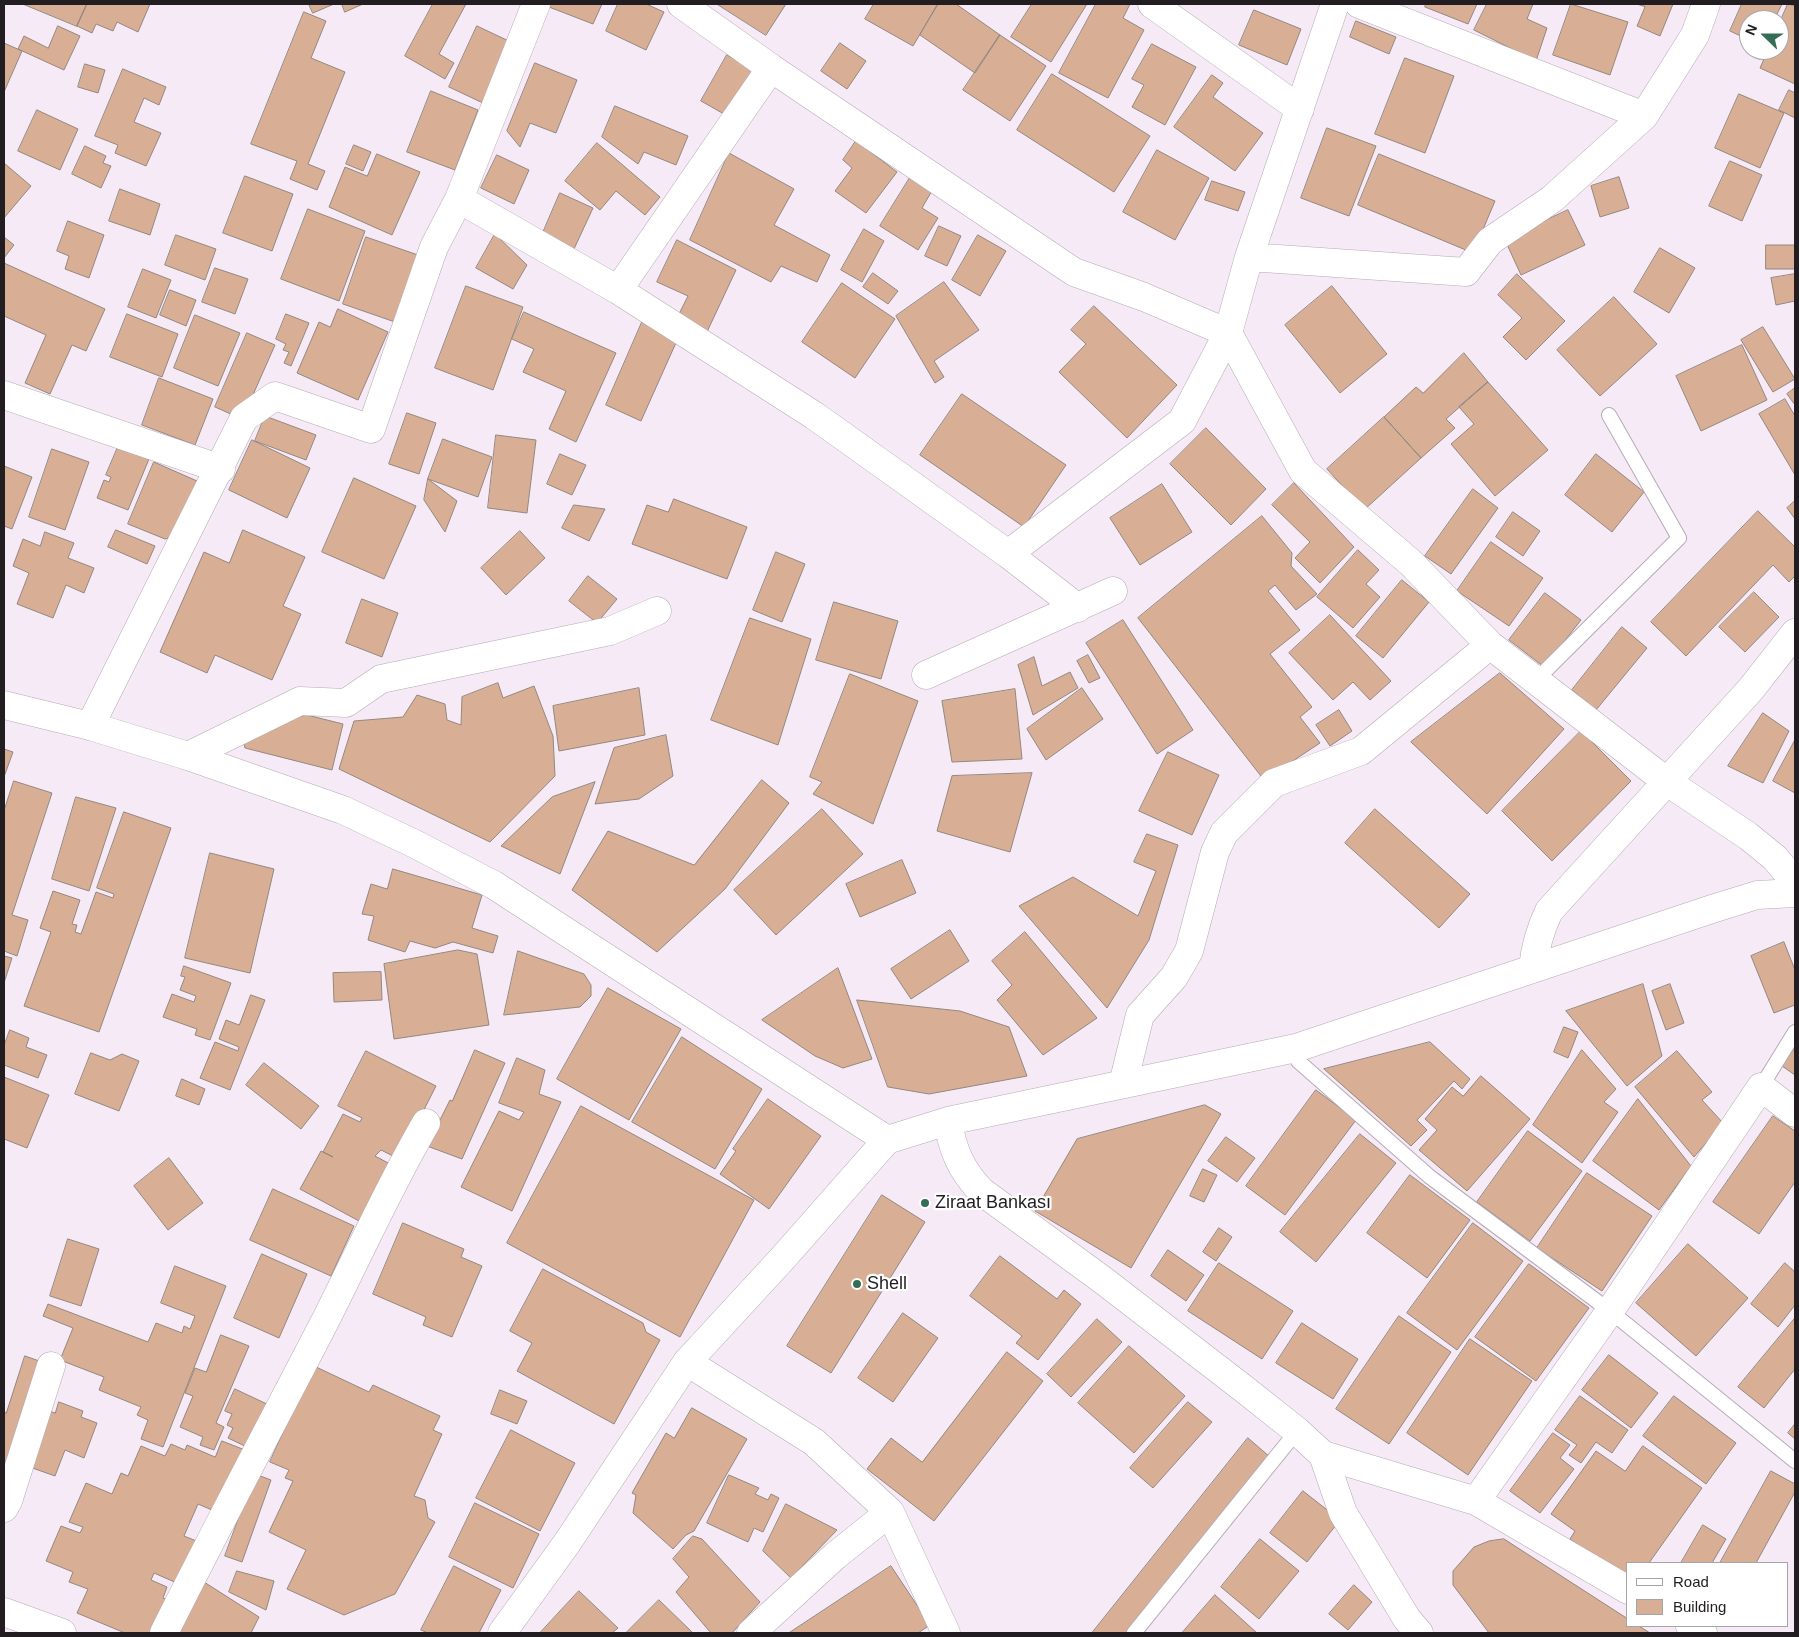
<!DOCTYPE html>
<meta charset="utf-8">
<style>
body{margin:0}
#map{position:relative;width:1799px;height:1637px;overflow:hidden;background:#f5eaf5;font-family:Arial,sans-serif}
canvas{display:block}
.frame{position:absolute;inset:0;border:5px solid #211d21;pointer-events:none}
.legend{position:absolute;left:1626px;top:1562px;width:162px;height:65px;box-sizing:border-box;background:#fff;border:1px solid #a6a5a6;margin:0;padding:6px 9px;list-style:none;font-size:15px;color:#211d21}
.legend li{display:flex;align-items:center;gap:10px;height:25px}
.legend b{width:25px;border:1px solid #a6a5a6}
.north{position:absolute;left:1739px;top:10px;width:50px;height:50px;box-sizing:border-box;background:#fff;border:1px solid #a6a5a6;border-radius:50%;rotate:292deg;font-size:14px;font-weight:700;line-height:20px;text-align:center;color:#211d21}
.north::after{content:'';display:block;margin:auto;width:18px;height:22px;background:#346e56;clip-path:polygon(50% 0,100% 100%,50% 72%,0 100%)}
</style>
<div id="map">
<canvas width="1799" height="1637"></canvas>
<div class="frame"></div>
<ul class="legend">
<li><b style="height:6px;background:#fff"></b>Road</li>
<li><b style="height:14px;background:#d8ae95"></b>Building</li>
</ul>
<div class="north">N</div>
</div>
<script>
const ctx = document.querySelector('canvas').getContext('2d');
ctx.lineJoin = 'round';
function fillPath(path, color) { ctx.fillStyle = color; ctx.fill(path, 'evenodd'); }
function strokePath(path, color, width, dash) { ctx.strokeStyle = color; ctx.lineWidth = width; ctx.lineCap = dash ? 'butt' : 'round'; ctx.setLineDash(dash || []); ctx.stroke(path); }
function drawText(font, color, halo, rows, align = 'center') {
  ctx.font = font + ' Arial,sans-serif'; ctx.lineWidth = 4.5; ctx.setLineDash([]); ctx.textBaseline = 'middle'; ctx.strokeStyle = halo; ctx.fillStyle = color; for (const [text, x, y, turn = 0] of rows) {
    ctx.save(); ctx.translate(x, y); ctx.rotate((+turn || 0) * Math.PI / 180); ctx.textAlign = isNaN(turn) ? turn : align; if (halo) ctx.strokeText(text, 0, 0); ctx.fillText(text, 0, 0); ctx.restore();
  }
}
const building = new Path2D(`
 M23 4H87L77 26Z
 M87 4H150L138 32 117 22 113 31 96 24 92 33 77 26Z
 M309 4H334L313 13Z
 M342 4H363L345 12Z
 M433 4H466L439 54 454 63 445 79 405 56Z
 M551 4H602L593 24 549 7Z
 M618 4H646L664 12 646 50 606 31Z
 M717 4H786L766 35Z
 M874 4H938L913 46 865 19Z
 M938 4H956L1000 35 975 73 920 35Z
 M1032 4H1087L1051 62 1011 37Z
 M1096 4H1130L1123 18 1144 30 1108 98 1059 73Z
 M1426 4H1477L1468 24 1425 7Z
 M1487 4H1533L1527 19 1547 28 1536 61 1474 30Z
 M1571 4 1628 22 1610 75 1553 55Z
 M1637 4H1673L1660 36 1637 26 1645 7Z
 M1742 4H1782L1774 20H1749V40L1730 31Z
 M1788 4 1795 6V84L1760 68 1768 50H1779V24Z
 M1254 10 1301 29 1287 65 1239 45Z
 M304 12 326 21 311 58 345 72 308 164 325 171 317 190 290 179 297 161 251 144Z
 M1356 21 1396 37 1389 54 1350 37Z
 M58 26 80 36 64 70 18 49 24 36 48 48Z
 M477 26 513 43 485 104 449 87Z
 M1000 35 1046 66 1010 121 963 90Z
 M4 43 22 51 4 92Z
 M840 43 866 61 847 89 821 71Z
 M1152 44 1196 67 1165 125 1132 107 1144 85 1132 79Z
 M727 55 756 71 731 118 701 101Z
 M1405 58 1454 76 1425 153 1375 134Z
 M535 63 577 80 556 133 530 123 520 147 507 131Z
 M85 64 105 70 98 93 78 87Z
 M123 69 166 87 159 105 144 98 134 122 161 133 146 166 115 153 118 145 95 136Z
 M1052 74 1150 136 1114 192 1017 130Z
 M1212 75 1223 83 1213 97 1263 133 1235 171 1174 127Z
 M1789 90 1795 93V118L1779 110Z
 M431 91 478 110 455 170 407 152Z
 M1739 94 1784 113 1760 168 1715 148Z
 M615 106 688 136 676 165 644 152 638 164 602 137Z
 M37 110 78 129 60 170 18 151Z
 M1327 128 1376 146 1349 216 1301 198Z
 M856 141 897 172 866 213 835 191 852 168 843 160Z
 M597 143 660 197 645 215 616 191 600 210 565 181Z
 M354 145 371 152 363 171 346 164Z
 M85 146 106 156 103 163 111 166 101 188 72 174Z
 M1157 150 1209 178 1175 240 1123 212Z
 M729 153 794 189 774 225 830 255 817 282 781 266 771 282 690 240Z
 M377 154 420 172 392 235 329 207 345 167 367 176Z
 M1379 154 1495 201 1473 253 1358 205Z
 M497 155 529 170 514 204 481 188Z
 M1730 161 1762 175 1742 221 1709 206Z
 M4 163 31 186 4 218Z
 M245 176 293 194 272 251 223 233Z
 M911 176 933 189 922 208 938 218 918 250 880 226Z
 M1619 177 1629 208 1600 217 1591 186Z
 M1212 181 1245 192 1238 211 1205 200Z
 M120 189 160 204 150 235 109 221Z
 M560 193 593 208 574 249 542 235Z
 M308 209 365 231 339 301 281 279Z
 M1568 210 1585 245 1521 275 1505 240Z
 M68 221 104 235 89 278 65 269 69 256 57 251Z
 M939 226 961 236 947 266 925 256Z
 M864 229 884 241 862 282 841 270Z
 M495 234 527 265 513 289 476 268Z
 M176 235 216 249 205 280 165 265Z
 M978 235 1006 251 980 296 952 280Z
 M4 237 14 245 4 258Z
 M366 237 418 255 395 322 343 304Z
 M677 240 736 270 706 334 676 320 688 296 657 282Z
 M1766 245H1795V269H1766Z
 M1660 248 1695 268 1669 313 1634 292Z
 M4 263 105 309 86 351 72 345 50 394 25 383 46 335 4 316Z
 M215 268 248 279 235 314 202 302Z
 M143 269 171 280 156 318 128 307Z
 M873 273 898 291 888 304 863 287Z
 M1517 274 1565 321 1526 360 1503 337 1522 318 1498 295Z
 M1795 274V301L1776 305 1771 278Z
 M944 282 979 330 934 361 944 377 935 383 896 316Z
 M842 283 895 319 855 378 802 342Z
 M466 286 523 307 493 390 435 368Z
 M1332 286 1387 354 1340 393 1285 325Z
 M170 290 196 300 186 326 160 315Z
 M1614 297 1657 344 1600 396 1557 350Z
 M1094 306 1177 385 1127 438 1059 372 1086 344 1071 330Z
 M338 309 388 332 358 400 297 373 319 322 330 327Z
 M524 312 616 353 576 442 549 429 566 391 523 372 534 349 512 339Z
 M127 314 178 334 162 377 110 357Z
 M286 314 309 323 291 366 284 363 289 352 283 350 286 344 276 339Z
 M195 315 240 333 218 386 174 368Z
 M643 320 679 336 641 421 606 405Z
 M1763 327 1795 379 1773 392 1741 340Z
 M247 333 275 345 252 397 233 415 215 407Z
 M1742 345 1767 400 1701 431 1676 376Z
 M1464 353 1488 382 1446 419 1455 428 1421 458 1384 417 1416 387 1423 393Z
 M159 378 213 399 195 445 142 425Z
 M1488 382 1548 450 1495 496 1451 444 1474 424 1459 407Z
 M1795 388V405L1787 394Z
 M962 394 1066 465 1024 527 920 455Z
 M1785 399 1795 416V475L1759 414Z
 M407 413 436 423 419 474 389 464Z
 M265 416 316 435 306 460 255 441Z
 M1384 417 1421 458 1364 510 1327 469Z
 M1206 428 1266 489 1231 525 1170 464Z
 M496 435 536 440 527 513 488 508Z
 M443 439 492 457 478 497 428 479Z
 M252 440 310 468 287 518 229 490Z
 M118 447 149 459 128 510 97 498 104 480 109 482 111 477 106 475Z
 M52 449 89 462 65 530 29 517Z
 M560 454 586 465 572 495 547 484Z
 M1596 454 1644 492 1612 532 1565 495Z
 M154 462 197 481V490L176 536 165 539 128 524Z
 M4 466 32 477 12 529 4 526Z
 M354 478 416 506 384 579 322 552Z
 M428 479 457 501 445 532 424 500Z
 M1294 483 1354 547 1320 583 1295 558 1310 542 1272 505Z
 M1162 484 1192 532 1140 565 1110 518Z
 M1473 489 1498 508 1451 574 1425 556Z
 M674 499 747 527 727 579 632 544 647 505 668 512Z
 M1795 501V519L1787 508Z
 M574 505 605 509 589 541 562 528Z
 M1758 511 1795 547V576L1789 582 1773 565 1686 656 1651 622Z
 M1513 512 1540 531 1523 556 1496 537Z
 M1262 516 1292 553 1291 566 1317 594 1296 610 1275 585 1268 591 1300 630 1270 654 1312 707 1300 717 1320 743 1264 780 1138 618Z
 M116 530 155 546 147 564 108 547Z
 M243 530 305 557 283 606 301 614 272 680 215 655 207 673 160 652 204 552 229 563Z
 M520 531 545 558 506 595 481 568Z
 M45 532 74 543 68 558 94 568 84 593 66 585 53 618 17 604 29 573 13 566 23 539 40 546Z
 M1491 542 1543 578 1509 626 1457 591Z
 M1358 550 1379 570 1366 584 1380 597 1353 628 1317 597Z
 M776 552 805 564 782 622 753 610Z
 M588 576 617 599 597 623 569 601Z
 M1402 580 1429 602 1383 658 1356 636Z
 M1754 592 1779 617 1745 652 1719 627Z
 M1545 593 1581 620 1544 667 1509 640Z
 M362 599 398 613 382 657 346 643Z
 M834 602 898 621 881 679 816 660Z
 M1330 615 1391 681 1370 700 1353 682 1333 700 1289 653Z
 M750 618 811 639 778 745 711 720Z
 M1123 620 1193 730 1157 754 1086 643Z
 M1622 627 1647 648 1596 710 1572 690Z
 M1088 655 1100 678 1089 683 1077 661Z
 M1034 657 1042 686 1070 672 1078 688 1033 715 1018 665Z
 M1500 673 1564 729 1487 814 1411 742Z
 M850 674 918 701 873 824 813 794 822 782 810 777Z
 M498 683 503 698 534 686 553 736 555 776 490 842 339 769 354 721 403 717 417 695 445 704 447 720 461 725 462 697Z
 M639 688 645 735 559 751 553 706Z
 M1082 688 1103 719 1046 760 1027 729Z
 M1015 689 1022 759 952 762 942 701Z
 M1339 710 1352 731 1330 746 1316 725Z
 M1763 713 1789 731 1763 783 1728 766Z
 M307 715 343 724 332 770 245 748 241 731Z
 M1581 731 1631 781 1552 861 1502 811Z
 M666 735 673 776 639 799 595 804 614 748Z
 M1795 740V793L1773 781Z
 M4 749 13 752 4 777Z
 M1168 752 1219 775 1192 835 1139 811Z
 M1032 773 1010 852 937 831 952 776Z
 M762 780 789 803 725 889 657 952 572 890 608 831 694 865Z
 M14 781 52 793 12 915 28 920 17 956 4 951V811Z
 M595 782 560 874 501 846 552 797Z
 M76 797 116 808 89 891 52 879Z
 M822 809 863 854 776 935 734 890Z
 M1375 809 1470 894 1439 928 1345 843Z
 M124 812 171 828 99 1032 24 1006 51 932 40 928 53 891 80 900 72 924 77 925 75 932 81 934 96 892 113 898 114 894 97 888Z
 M1147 834 1178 845 1149 940 1107 1008 1019 906 1073 877 1138 916 1156 871 1134 862Z
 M210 853 274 869 250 973 185 958Z
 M902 860 916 893 860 917 846 884Z
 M393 869 482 895 472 928 498 936 493 953 453 942 435 948 410 941 405 952 368 940 374 916 362 914 371 884 387 889Z
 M950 930 969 961 911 999 891 969Z
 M1025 932 1097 1018 1043 1055 997 1000 1012 985 992 961Z
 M1784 942 1795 970V1005L1774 1013 1751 956Z
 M458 950 477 954 489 1025 394 1039 384 964Z
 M518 951 584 974 591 985V996L580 1007 504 1015Z
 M4 956 12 958 4 983Z
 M184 966 231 983 210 1040 195 1035 197 1029 163 1017 172 994 194 1002 196 996 180 990 185 977 181 976Z
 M838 968 872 1059 843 1068 815 1056 762 1020Z
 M381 972 382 1000 334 1002 333 973Z
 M1643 984 1662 1056 1627 1086 1566 1011Z
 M1670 984 1684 1023 1666 1030 1652 991Z
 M608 988 681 1029 629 1120 557 1079Z
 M251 995 265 1000 230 1090 200 1078 215 1042 238 1051 239 1047 219 1039 226 1020 239 1025Z
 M857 1000 960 1011 1009 1027 1027 1076 929 1094 888 1087Z
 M1564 1027 1578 1032 1568 1058 1554 1052Z
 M10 1030 29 1038 26 1047 47 1055 38 1078 4 1065V1046Z
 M682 1037 762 1089 715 1169 632 1122Z
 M1430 1042 1470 1079 1462 1089 1454 1081 1417 1120 1427 1130 1411 1146 1324 1069Z
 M1795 1048V1075L1782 1066Z
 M475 1050 505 1063 462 1159 427 1146 450 1100 452 1101Z
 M1582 1050 1616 1089 1604 1102 1618 1112 1582 1163 1533 1125Z
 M366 1051 436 1086 399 1159 381 1150 375 1156 390 1164 359 1221 300 1189 321 1151 333 1157 323 1152 343 1114 360 1122 362 1118 338 1106Z
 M1677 1051 1712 1092 1702 1100 1723 1123 1694 1157 1635 1087Z
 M91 1053 110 1060 122 1054 139 1061 119 1111 75 1094Z
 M517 1058 545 1070 539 1094 561 1102 512 1211 461 1187 499 1111 519 1120 524 1112 499 1103Z
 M264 1063 319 1106 301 1129 246 1085Z
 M1481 1076 1530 1119 1467 1191 1419 1150 1437 1130 1425 1119 1452 1087 1463 1096Z
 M4 1077 49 1095 27 1148 4 1139Z
 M182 1079 205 1089 199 1105 176 1096Z
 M1316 1090 1356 1120 1285 1215 1246 1186Z
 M768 1099 821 1136 769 1209 720 1174 736 1151 733 1149Z
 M1638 1099 1691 1166 1659 1210 1593 1161Z
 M1205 1105 1221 1114 1131 1268 1035 1211 1077 1139Z
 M581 1106 754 1200 680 1337 507 1243Z
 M1773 1116 1795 1131V1182L1759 1234 1713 1202Z
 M1528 1131 1582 1171 1530 1241 1477 1202Z
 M1360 1134 1396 1163 1316 1262 1280 1232Z
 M1226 1137 1255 1158 1237 1182 1208 1161Z
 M169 1158 203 1203 168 1230 134 1186Z
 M1203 1169 1217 1175 1204 1202 1190 1196Z
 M1587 1173 1652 1216 1602 1291 1537 1248Z
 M1410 1175 1470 1220 1427 1278 1367 1233Z
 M273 1189 354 1226 331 1276 250 1240Z
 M882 1195 925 1222 831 1373 787 1346Z
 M403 1223 464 1249 461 1257 482 1266 452 1337 423 1325 426 1317 373 1294Z
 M1473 1223 1523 1261 1457 1350 1407 1313Z
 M1219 1228 1232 1237 1216 1261 1203 1252Z
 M68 1239 99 1249 81 1306 50 1296Z
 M1688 1244 1748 1298 1696 1356 1636 1303Z
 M1168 1250 1204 1275 1186 1301 1151 1276Z
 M262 1254 307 1274 279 1338 234 1318Z
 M1000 1256 1057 1299 1064 1290 1081 1304 1038 1360 1016 1343 1022 1336 970 1296Z
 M1219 1263 1293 1311 1262 1359 1188 1311Z
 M1785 1263 1795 1272V1305L1778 1327 1751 1304Z
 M1529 1264 1589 1308 1536 1381 1475 1337Z
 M175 1266 226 1286 163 1447 141 1439 148 1420 137 1415 141 1407 99 1390 104 1377 60 1360 73 1328 43 1316 48 1304 148 1342 156 1323 182 1333 184 1326 190 1329 195 1316 161 1303Z
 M543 1269 643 1323 646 1332 660 1340 614 1424 517 1371 532 1343 510 1331Z
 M903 1313 938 1338 893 1402 858 1378Z
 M1399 1316 1451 1352 1389 1444 1336 1409Z
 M1795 1318V1369L1764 1408 1738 1387Z
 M1097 1319 1122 1342 1071 1397 1047 1374Z
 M1302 1323 1358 1359 1333 1399 1276 1363Z
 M221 1335 249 1346 216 1423 224 1427 214 1450 200 1445 203 1437 180 1427 193 1396 185 1393 195 1368 206 1372Z
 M1470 1339 1532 1381 1468 1475 1407 1433Z
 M1129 1346 1185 1396 1134 1453 1078 1403Z
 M1007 1352 1043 1381 934 1521 867 1469 891 1438 922 1462Z
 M1609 1355 1658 1393 1631 1428 1582 1390Z
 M25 1356 45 1363 4 1479V1412L6 1413Z
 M314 1366 369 1392 373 1385 440 1416 433 1430 442 1434 414 1496 425 1500 428 1518 435 1522 395 1594 344 1615 287 1589 306 1550 269 1532 293 1481 285 1478 289 1470 270 1462Z
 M235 1389 269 1405 249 1448 228 1438 233 1428 227 1425 232 1414 225 1411Z
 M500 1390 527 1401 517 1424 491 1414Z
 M1580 1396 1628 1430 1612 1453 1596 1442 1581 1463 1569 1455 1577 1445 1555 1430Z
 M1674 1396 1736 1443 1706 1484 1643 1436Z
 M59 1402 83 1411 81 1417 97 1423 84 1458 65 1450 55 1476 24 1465 44 1409 55 1413Z
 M1188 1402 1212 1422 1153 1488 1130 1468Z
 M692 1408 747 1439 694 1531 686 1535 673 1549 633 1513 636 1495 632 1493 666 1433 674 1438Z
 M1795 1424V1439L1788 1433Z
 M511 1430 575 1463 540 1531 476 1498Z
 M1553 1433 1570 1445 1560 1458 1574 1469 1540 1513 1510 1491Z
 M1248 1438 1270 1457 1128 1633H1092Z
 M222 1441 245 1450 219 1513 198 1504 184 1536 204 1544 186 1587 154 1573 151 1580 167 1587 163 1598 171 1602 158 1633H125L77 1613 88 1589 69 1582 73 1572 46 1561 61 1526 80 1533 83 1527 69 1522 86 1483 112 1494 121 1473 128 1476 141 1446 165 1456 171 1444 185 1450 187 1445 215 1457Z
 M1643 1446 1702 1488 1649 1563H1628V1580L1570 1539 1575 1531 1551 1514 1596 1451 1625 1471Z
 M1771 1471 1795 1484V1492L1756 1563H1720Z
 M255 1474 271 1480 242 1562 225 1556Z
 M729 1475 759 1488 755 1494 768 1500 771 1494 779 1498 763 1532 754 1528 748 1542 707 1523Z
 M1303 1491 1340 1520 1307 1562 1270 1533Z
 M475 1503 539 1534 513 1588 449 1557Z
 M786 1504 837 1530 791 1578 763 1551Z
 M1703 1525 1726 1539 1712 1563H1681Z
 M693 1536 702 1539 760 1602 732 1633H711L676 1592 689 1577 673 1559Z
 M1260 1539 1299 1571 1259 1619 1221 1587Z
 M1504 1539 1628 1619V1626H1639L1650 1633H1489L1453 1585V1571L1474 1547 1489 1541Z
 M454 1566 501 1590 479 1633H428L421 1630Z
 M891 1566 930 1625 918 1633H789Z
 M237 1571 274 1581 266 1610 229 1592Z
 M204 1582 259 1617 251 1633H176Z
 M1354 1585 1372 1602 1348 1630 1329 1614Z
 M579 1591 618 1628 612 1633H540Z
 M1215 1595 1257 1633H1182Z
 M659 1600 693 1633H626Z`);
const lane = new Path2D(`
 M1536 680 1679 538 1609 415
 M1296 1048 1298 1061 1430 1177 1610 1311 1795 1461
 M1761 1087 1795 1032
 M1134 1633 1297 1431`);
const street = new Path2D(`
 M681 4 771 68 1074 272 1144 297 1228 333 1303 471 1411 563 1490 645 1666 781 1748 836 1775 858 1795 882
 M1152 4 1300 109
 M1359 4 1644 116
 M459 199 618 290 815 416 1008 554 1078 608
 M1249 257 1466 272 1490 241 1552 199 1644 116 1695 35 1706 4
 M618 290 771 68
 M4 395 221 469
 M1008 554 1182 421 1228 333 1249 257 1335 4
 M926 675 1113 591
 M90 726 244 418 275 396 371 429 434 247 459 199 536 4
 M188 756 300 701 346 703 381 679 610 631 657 611
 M1533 968C1535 947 1540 930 1549 911L1751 689 1795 633
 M1123 1084 1140 1015 1174 977 1189 951 1215 852 1224 833 1274 783 1361 751 1490 645
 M687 1362 814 1442 890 1512 946 1633
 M1323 1455 1476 1501 1628 1590
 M1476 1501 1610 1311 1761 1087 1795 1113
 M4 1508 8 1501 51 1366
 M4 1612 62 1633
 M1690 1626 1703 1633
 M164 1633C215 1531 268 1431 321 1329 356 1261 387 1190 426 1123
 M751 1633 835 1556 890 1512`);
const secondary = new Path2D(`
 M4 705 90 726 188 756 343 810 413 843 494 885 887 1140
 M948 1121C952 1149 961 1170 981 1191L1104 1281 1244 1389 1297 1431 1323 1455 1343 1513 1407 1619 1419 1633
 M502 1633 567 1543 687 1362 782 1259 887 1140 948 1121 1296 1048 1712 909 1757 895 1795 893`);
const markers = [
 [925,1203,5,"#346e56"],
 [857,1284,5,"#346e56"]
];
const poiNames = [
 ["Ziraat Bankası",935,1203],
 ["Shell",867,1284]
];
fillPath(building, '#d8ae95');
strokePath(building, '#938780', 1);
strokePath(lane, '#b5abb5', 16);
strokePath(street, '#b5abb5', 29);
strokePath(secondary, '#b5abb5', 29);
strokePath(lane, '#fff', 14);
strokePath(street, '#fff', 28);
strokePath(secondary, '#fff', 28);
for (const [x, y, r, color] of markers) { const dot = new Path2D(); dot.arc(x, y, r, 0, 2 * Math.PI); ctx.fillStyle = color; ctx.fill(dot); strokePath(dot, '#fff', 2); }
drawText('18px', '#211d21', '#fff', poiNames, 'left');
</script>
